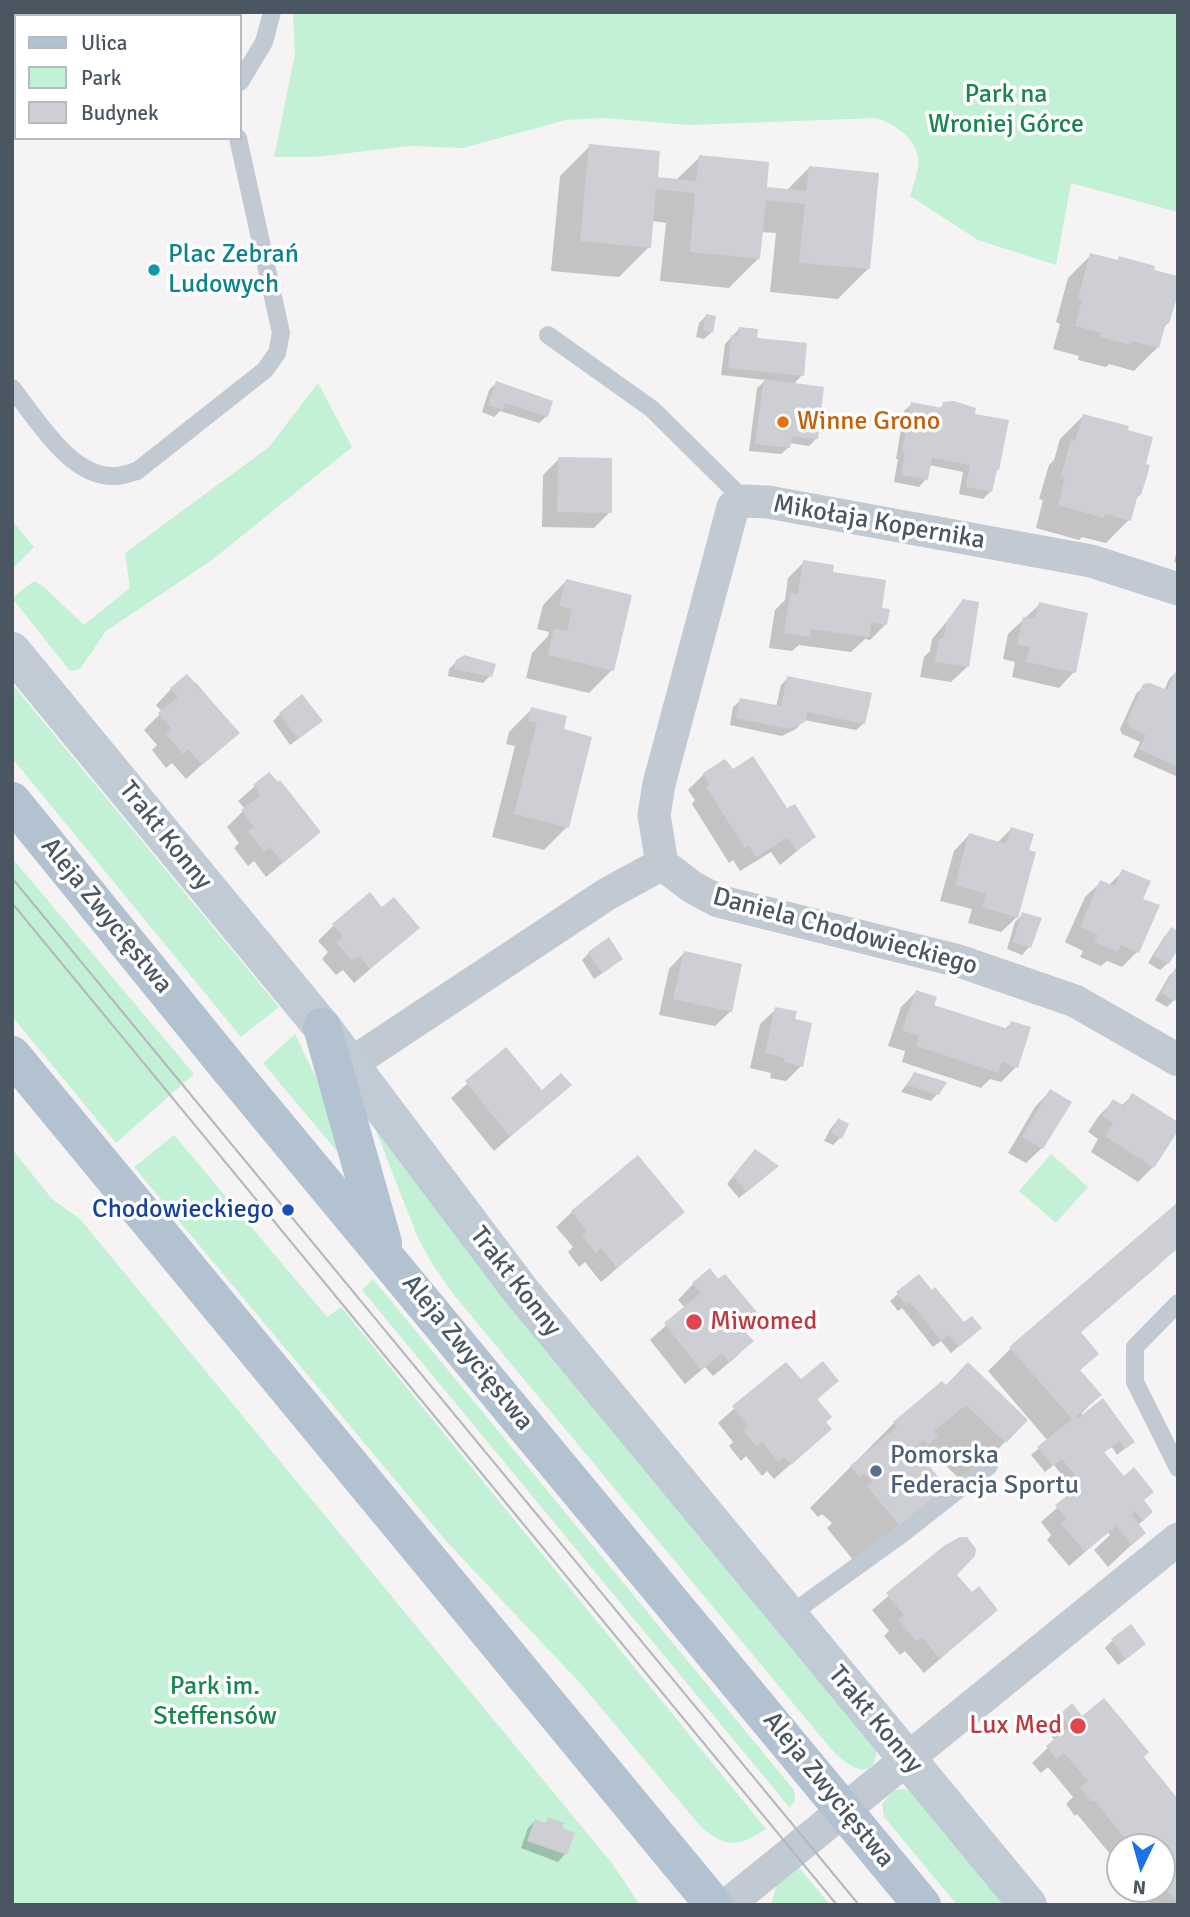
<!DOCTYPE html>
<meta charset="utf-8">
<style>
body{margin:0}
#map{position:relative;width:1190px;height:1917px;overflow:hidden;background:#f5f3f3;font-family:Signika,sans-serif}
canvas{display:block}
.frame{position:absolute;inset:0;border:14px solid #4a5661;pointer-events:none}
.legend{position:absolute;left:14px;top:14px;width:228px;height:126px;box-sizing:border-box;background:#fff;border:2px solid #b7bbc0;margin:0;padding:9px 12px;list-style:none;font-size:21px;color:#4a5661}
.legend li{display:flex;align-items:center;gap:14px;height:35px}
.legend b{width:35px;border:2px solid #b7bbc0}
.north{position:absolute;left:1106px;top:1833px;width:70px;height:70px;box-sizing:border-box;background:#fff;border:2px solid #b7bbc0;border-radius:50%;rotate:185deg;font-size:19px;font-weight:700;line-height:28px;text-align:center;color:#4a5661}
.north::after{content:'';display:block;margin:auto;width:24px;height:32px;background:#1a73e8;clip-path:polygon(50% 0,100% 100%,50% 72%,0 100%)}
</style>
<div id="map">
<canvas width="1190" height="1917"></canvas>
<div class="frame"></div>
<ul class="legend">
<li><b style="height:9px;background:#b3c2d1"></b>Ulica</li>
<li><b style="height:19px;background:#c3f1d5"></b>Park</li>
<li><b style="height:19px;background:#cdcfd5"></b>Budynek</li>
</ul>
<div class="north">N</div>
</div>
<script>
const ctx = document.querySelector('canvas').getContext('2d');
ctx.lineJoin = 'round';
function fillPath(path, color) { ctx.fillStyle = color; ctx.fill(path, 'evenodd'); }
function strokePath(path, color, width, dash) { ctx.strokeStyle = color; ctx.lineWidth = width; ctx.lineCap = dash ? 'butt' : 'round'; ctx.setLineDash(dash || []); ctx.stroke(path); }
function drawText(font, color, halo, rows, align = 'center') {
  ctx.font = font + ' Signika,sans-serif'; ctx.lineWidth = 7; ctx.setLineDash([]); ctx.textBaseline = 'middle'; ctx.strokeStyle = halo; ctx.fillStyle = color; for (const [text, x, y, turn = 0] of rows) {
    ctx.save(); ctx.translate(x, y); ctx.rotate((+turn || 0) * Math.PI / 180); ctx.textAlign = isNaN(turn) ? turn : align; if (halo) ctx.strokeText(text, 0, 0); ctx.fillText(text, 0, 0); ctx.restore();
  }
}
const green = new Path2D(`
 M12 12H100L103 16H16V82L12 85Z
 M293 12H1178V212L1071 183 1056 265 978 240 910 196C913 185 920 169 918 158 915 137 895 124 876 118L690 125 604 118 566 120 463 148 410 146 314 157H274L295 54Z
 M318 383 352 447 212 560 106 631 80 669 70 671 12 598 34 581 43 586 84 625 130 588 125 553 269 447Z
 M12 520 34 547 12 569Z
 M12 684 279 1007 241 1037 12 758Z
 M12 858 194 1074 116 1143 12 1016Z
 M295 1034 316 1078 346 1162 263 1063Z
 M371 1118 877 1749C874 1787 844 1763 831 1749L454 1295 433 1265 418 1238Z
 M174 1135 327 1317 341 1307 766 1829C739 1846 728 1849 702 1828L580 1683 446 1541 134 1167Z
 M12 1149 52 1199 80 1219 611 1862 640 1905H12Z
 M1051 1154 1088 1187 1056 1223 1019 1191Z
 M373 1279 794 1790 795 1800 790 1808 362 1290Z
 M901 1789 908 1790 1009 1905H957L884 1817 882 1804 893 1791Z
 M797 1865 830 1905H771L777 1884Z`);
const shadow = new Path2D(`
 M149 12H239L236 16H151Z
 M590 146 656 178 676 180 700 157 765 189 786 191 809 168 868 269 838 299 770 292 776 233 761 232 759 258 729 288 660 281 666 223 652 221 649 247 619 277 551 271 560 176Z
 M1091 255 1152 271 1168 323 1162 329 1157 348 1134 371 1109 364 1106 367 1078 360 1079 356 1053 349 1060 324 1056 322 1068 278Z
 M706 316 712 332 704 339 696 337 699 323Z
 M739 329 802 375 793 385 816 439 809 446 789 443V447L781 454 749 451 757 388 766 380 721 375 725 344Z
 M496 383 547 416 539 423 500 411 494 417 482 412 489 390Z
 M912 404 939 409 944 404 973 415 994 472 991 491 983 499 959 494 963 472 929 465 926 479 919 487 894 482 898 459H896L904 411Z
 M1083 416 1140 495 1134 500 1129 520 1106 543 1082 537 1079 540 1036 528 1043 500 1039 499 1049 465 1054 460 1060 439Z
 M559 459 610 512 594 528 542 527 543 475Z
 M1178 546V563L1174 562Z
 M804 562 831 574 880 610 886 624 870 640 865 639 851 652 799 645 792 651 769 648 775 610 785 600 788 578Z
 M566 581 612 670 589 693 526 678 532 653 548 636 549 632 537 629 543 605Z
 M964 601 967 667 951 682 920 677 924 657 930 651 932 639Z
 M1040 604 1074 672 1059 688 1012 677 1015 662 1003 659 1008 634Z
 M457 661 490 676 483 683 448 676 449 669Z
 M1177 671 1178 672V777L1133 757 1140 742 1122 734 1120 729 1136 694 1144 686 1164 691 1169 679Z
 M788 678 864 723 856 730 804 720 796 729 782 736 730 725 733 707 741 700 776 707 781 685Z
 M196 683 238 732 186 779 172 763 166 768 152 750 157 745 144 730 162 712 156 705 171 689Z
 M532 709 562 731 567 827 544 850 492 837 515 746 506 744 509 732Z
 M280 714 313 728 290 745 273 721Z
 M725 761 733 772 787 811 814 837 780 865 771 852 740 871 733 860 729 863 692 804 695 800 688 790 704 774Z
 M269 774 319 832 266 877 254 861 248 866 234 848 239 843 227 827 245 809 238 801Z
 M1011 829 1017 917 1001 932 968 923 972 909 940 901 954 851 969 835 997 843Z
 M1123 871 1141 900 1137 952 1122 967 1107 961 1101 966 1080 957 1083 951 1065 942 1085 897 1101 882 1109 885Z
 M1023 914 1029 947 1022 955 1007 949 1015 922Z
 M334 925 398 945 354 983 343 970 336 975 322 959 328 952 318 941Z
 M1171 929 1168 963 1160 970 1148 963 1164 937Z
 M589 953 613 966 594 979 582 960Z
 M684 953 731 1011 715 1026 659 1015 669 969Z
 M1176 969 1174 1000 1167 1007 1155 1000 1169 976Z
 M916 992 932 1007 1004 1030 1011 1023 1016 1067 1001 1082 990 1079 981 1088 902 1062 905 1051 888 1046 901 1007Z
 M776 1009 801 1066 786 1081 770 1078 771 1073 750 1068 760 1024Z
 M506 1050 541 1092 569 1085 494 1151 451 1098Z
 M914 1074 938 1093 931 1101 901 1092Z
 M1050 1091 1042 1148 1026 1163 1008 1153 1035 1107Z
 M1132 1096 1153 1167 1138 1182 1091 1152 1098 1139 1088 1132 1098 1117 1113 1101 1121 1106Z
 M838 1120 840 1138 833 1145 824 1141 831 1128Z
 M748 1158 769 1173 739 1198 727 1184Z
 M572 1212H683L601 1282 585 1262 579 1267 568 1252 573 1247 556 1227Z
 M1161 1263 1080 1333 1096 1354 1079 1371 1099 1395 1081 1414 1133 1442 1117 1455 1112 1447 1103 1453 1142 1501 1144 1520 1137 1525 1144 1533 1108 1567 1094 1550 1110 1535 1108 1532 1069 1566 1047 1540 1051 1535 1041 1522 1075 1492 1054 1465 1045 1472 1031 1455 1048 1441 988 1371 1011 1348Z
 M919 1276 972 1335 951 1353 941 1341 933 1347 902 1308 898 1311 890 1301Z
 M718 1282 760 1319 745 1334 751 1341 736 1357 713 1376 705 1367 685 1384 650 1340 685 1308 678 1300 693 1284Z
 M785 1364 800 1382 837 1380 816 1401 824 1422 830 1429 774 1479 767 1471 762 1476 746 1456 741 1461 729 1446 733 1442 718 1423Z
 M968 1365 1005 1442 964 1483 926 1447 917 1455 945 1487 903 1529 858 1566 827 1528 832 1523 822 1514 818 1517 810 1508 894 1423 946 1387Z
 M946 1547 955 1575 972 1594 996 1610 924 1673 905 1651 900 1655 884 1636 889 1631 872 1610Z
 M1112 1641 1137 1651 1118 1665 1105 1648Z
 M1061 1715 1082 1719 1142 1757 1178 1801V1905H1151L1139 1889H1162V1847H1120V1866L1077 1814 1075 1816 1066 1804 1073 1797 1048 1767 1041 1773 1032 1763 1055 1741 1046 1730Z
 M549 1819 560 1829 572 1834 565 1854 558 1862 521 1848 528 1828 535 1821 544 1824Z`);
const building = new Path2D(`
 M190 12H241L236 16H193Z
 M589 144 660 151 658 177 696 181 699 155 769 162 767 187 806 191 809 166 879 173 870 269 799 263 805 204 766 200 760 259 690 252 695 193 656 189 651 248 580 241Z
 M1090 253 1118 260 1119 256 1155 266 1154 270 1178 276V294L1169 324 1166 323 1159 348 1132 341 1131 345 1100 337 1101 333 1075 326 1082 300 1078 299Z
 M706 314 716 316 713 333 703 330Z
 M739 327 758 329 757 338 807 343 804 376 728 368 731 335 738 336Z
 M764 379 824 387 818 439 792 436 790 448 755 444Z
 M496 381 553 401 548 417 505 403 503 410 488 405Z
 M954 401 976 408 975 414 1009 420 999 470H997L992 492 966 487 970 465 932 458 928 480 901 475 905 452H902L911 402 942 408 943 402Z
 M1083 414 1129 426 1128 430 1153 437 1146 464 1150 465 1147 476 1141 495 1138 494 1131 521 1105 514 1104 518 1058 505 1065 477 1061 476 1071 440 1075 441Z
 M558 457 612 458V513L557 512Z
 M803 560 834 565 833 572 886 580 882 608 890 609 887 625 871 622 869 637 811 629 810 637 784 633 790 593 798 594Z
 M566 579 632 595 614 671 548 655 554 628 567 631 572 609 559 606Z
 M963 599 979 602 969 667 935 662 939 639 944 637 947 621Z
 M1039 602 1088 613 1076 673 1026 662 1030 647 1017 644 1023 617 1035 619Z
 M464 655 496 664 492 677 454 669 456 660Z
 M1178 666V767L1139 749 1146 735 1129 727 1127 721 1143 684 1150 683 1167 690Z
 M187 674 240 733 202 765 188 749 183 754 166 734 172 729 158 713 178 697 170 688Z
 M787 676 872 693 865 724 807 712 805 722 790 729 736 718 740 698 781 706Z
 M302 694 323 721 298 739 279 713Z
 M531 707 567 716 564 729 592 737 569 828 514 814 537 723 528 721Z
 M753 756 787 808 795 804 816 837 797 851 787 838 756 857 749 846 745 848 706 787 710 785 703 773 725 759 733 769Z
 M269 772 278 782 280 780 321 832 283 863 270 847 264 852 248 831 254 827 241 810 261 795 253 785Z
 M1011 827 1034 834 1029 850 1036 852 1018 918 982 907 986 894 955 885 969 833 1006 844Z
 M1122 869 1151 881 1143 899 1160 905 1139 953 1121 945 1118 952 1094 942 1098 935 1080 927 1100 880 1115 886Z
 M370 892 382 907 394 897 420 928 370 969 359 956 352 961 336 942 343 936 332 924Z
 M1022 912 1042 918 1031 948 1013 942Z
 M1171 927 1178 931V949L1169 964 1154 956Z
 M609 937 623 959 602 973 588 952Z
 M684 951 742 964 732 1012 673 999Z
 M1178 964V997L1175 1001 1161 993Z
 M916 990 937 997 934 1005 1008 1029 1011 1021 1031 1027 1018 1068 1002 1062 998 1073 916 1046 919 1036 902 1030Z
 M775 1007 797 1011 795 1019 812 1023 803 1067 784 1062 785 1058 765 1053Z
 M506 1047 542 1090 561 1073 572 1085 510 1137 465 1081Z
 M914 1072 947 1082 939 1095 907 1085Z
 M1050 1089 1072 1102 1043 1149 1022 1137Z
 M1132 1093 1178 1122V1131L1154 1168 1105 1136 1113 1123 1102 1116 1113 1099 1124 1106Z
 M838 1118 849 1124 842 1139 831 1133Z
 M755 1149 779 1166 747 1192 733 1176Z
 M638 1155 685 1212 617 1268 601 1248 596 1253 582 1236 587 1231 571 1211Z
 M1178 1202V1248L1081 1332 1099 1354 1080 1370 1102 1395 1076 1416 1078 1418 1103 1398 1135 1442 1125 1449 1120 1441 1104 1452 1124 1476 1134 1467 1154 1492 1144 1500 1153 1512 1143 1521 1135 1511 1131 1514 1146 1533 1132 1545 1116 1526 1085 1552 1061 1523 1066 1519 1055 1505 1082 1484 1062 1459 1053 1466 1037 1447 1072 1419 1009 1347Z
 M710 1268 718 1279 725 1274 763 1319 746 1333 754 1341 729 1362 722 1353 701 1370 664 1323 701 1293 692 1283Z
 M919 1274 932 1290 935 1287 964 1322 972 1316 982 1328 959 1347 949 1335 941 1341 910 1302 906 1305 896 1292Z
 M823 1361 839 1381 817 1399 832 1417 826 1422 832 1429 791 1465 784 1457 778 1462 762 1442 757 1447 743 1430 748 1426 732 1406 786 1362 801 1379Z
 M968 1362 1028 1420 1006 1443 966 1405 934 1431 938 1436 928 1445 924 1440 914 1448 947 1487 900 1526 867 1486 873 1481 864 1474 860 1477 850 1466 897 1427 893 1422 942 1381 946 1385Z
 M960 1537H967L976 1549 975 1556 957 1575 972 1592 979 1586 998 1610 940 1659 922 1637 916 1641 898 1620 904 1615 886 1593 945 1545Z
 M1131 1624 1146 1644 1126 1659 1111 1639Z
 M1104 1698 1149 1752 1144 1757 1178 1799V1903L1162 1884V1847H1132L1094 1800 1092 1802 1080 1788 1088 1781 1064 1753 1057 1759 1046 1746 1070 1726 1060 1714 1072 1703 1082 1716Z
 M548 1817 564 1823 562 1828 575 1833 567 1855 527 1841 535 1819 546 1823Z`);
const lane = new Path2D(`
 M170 12 172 16
 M240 82 264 42 272 12
 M548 335 652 409 745 501
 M12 388C37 419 71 479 116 476 122 476 130 473 137 471L265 370 277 353 281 333 238 138
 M1178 1303 1135 1347V1382L1178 1468
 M788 1616 902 1534 989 1466`);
const street = new Path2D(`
 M662 864 654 815 659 784 733 507 745 501 768 502 1091 561 1178 589
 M349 1065 607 894 662 864 692 887 718 901 959 961 1075 1001 1178 1060
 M727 1905 1178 1539`);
const secondary = new Path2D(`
 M12 651 322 1027 520 1290 1028 1905`);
const primary = new Path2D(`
 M12 801 228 1067 922 1905
 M322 1027 383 1243
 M12 1055 714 1905`);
const tram = new Path2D(`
 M12 878 859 1905
 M12 903 837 1905`);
const markers = [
 [154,270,7,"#0f9aa8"],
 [783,422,7,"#e8710a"],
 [288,1210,7,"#1a4fb4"],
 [694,1322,9,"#e0444e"],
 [876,1471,7,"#5c6f8a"],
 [1078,1726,9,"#e0444e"]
];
const parkNames = [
 ["Park na",1006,95],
 ["Wroniej Górce",1006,125],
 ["Park im.",215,1687],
 ["Steffensów",215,1717]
];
const cultureNames = [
 ["Plac Zebrań",168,255],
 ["Ludowych",168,285]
];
const foodNames = [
 ["Winne Grono",797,422]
];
const streetNames = [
 ["Mikołaja Kopernika",879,523,10],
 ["Trakt Konny",165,836,51],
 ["Aleja Zwycięstwa",106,916,51],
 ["Daniela Chodowieckiego",845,932,15],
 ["Trakt Konny",515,1282,52],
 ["Aleja Zwycięstwa",467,1353,51],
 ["Trakt Konny",875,1720,50],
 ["Aleja Zwycięstwa",828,1790,51]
];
const transitNames = [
 ["Chodowieckiego",274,1210]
];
const healthNames = [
 ["Miwomed",710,1322],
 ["Lux Med",1062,1726,"right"]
];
const serviceNames = [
 ["Pomorska",890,1456],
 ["Federacja Sportu",890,1486]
];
fillPath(green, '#c3f1d5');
fillPath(shadow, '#0003');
fillPath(building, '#cdcfd5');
strokePath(lane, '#c1cad2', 18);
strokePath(street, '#c1cad2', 33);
strokePath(secondary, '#c1cbd6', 38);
strokePath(primary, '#b3c2d1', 38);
strokePath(tram, '#b5b8bd', 2);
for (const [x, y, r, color] of markers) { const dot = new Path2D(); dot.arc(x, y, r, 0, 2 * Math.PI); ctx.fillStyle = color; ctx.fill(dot); strokePath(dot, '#fff', 2.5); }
drawText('26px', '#17864f', '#fff', parkNames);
drawText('26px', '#0d838f', '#fff', cultureNames, 'left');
drawText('26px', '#c56008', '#fff', foodNames, 'left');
drawText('26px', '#4a5661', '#fff', streetNames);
drawText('26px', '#164399', '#fff', transitNames, 'right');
drawText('26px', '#be3a42', '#fff', healthNames, 'left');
drawText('26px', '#4e5e75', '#fff', serviceNames, 'left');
</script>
